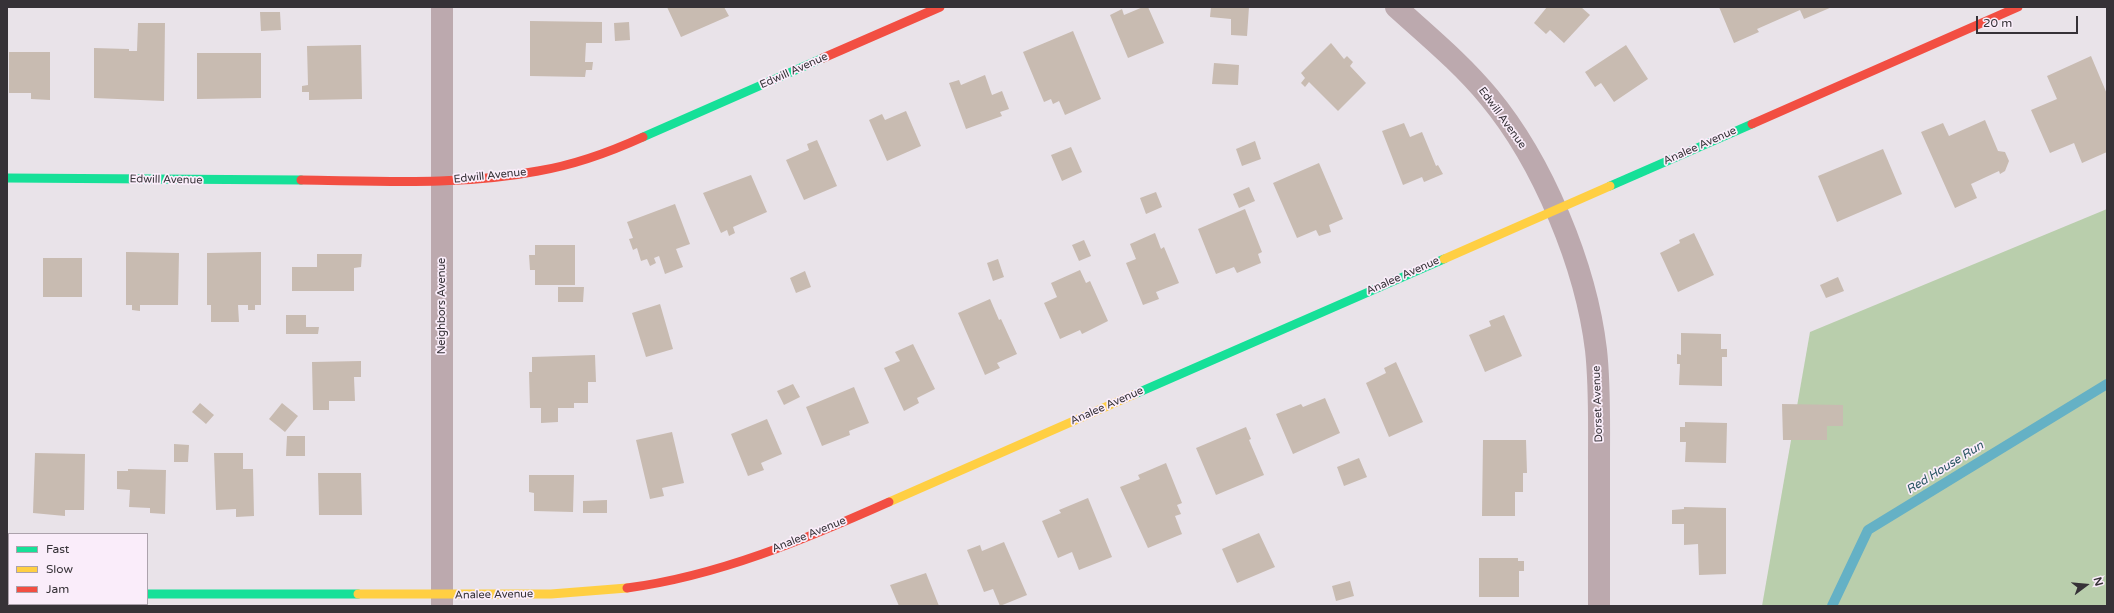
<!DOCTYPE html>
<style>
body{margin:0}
#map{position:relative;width:2114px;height:613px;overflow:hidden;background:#e9e3e9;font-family:"Varela Round",sans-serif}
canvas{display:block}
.frame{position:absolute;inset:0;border:8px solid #363237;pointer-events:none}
.legend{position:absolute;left:8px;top:533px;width:140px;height:72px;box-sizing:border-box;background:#faedfa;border:1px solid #aca2ac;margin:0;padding:5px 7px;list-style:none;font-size:12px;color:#363237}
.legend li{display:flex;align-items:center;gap:8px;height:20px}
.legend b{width:20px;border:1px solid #aca2ac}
.north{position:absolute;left:2066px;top:565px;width:40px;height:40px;-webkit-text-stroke:3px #faedfa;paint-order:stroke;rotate:74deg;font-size:11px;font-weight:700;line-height:16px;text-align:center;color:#363237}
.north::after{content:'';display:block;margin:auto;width:14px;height:18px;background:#363237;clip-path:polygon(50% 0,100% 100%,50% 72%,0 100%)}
.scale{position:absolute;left:1976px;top:16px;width:102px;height:18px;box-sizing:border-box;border:2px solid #363237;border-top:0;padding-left:5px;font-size:12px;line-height:14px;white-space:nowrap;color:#363237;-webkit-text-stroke:3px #faedfa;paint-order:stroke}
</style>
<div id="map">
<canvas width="2114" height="613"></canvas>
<div class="frame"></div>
<ul class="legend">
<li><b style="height:5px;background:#16e098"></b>Fast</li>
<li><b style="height:5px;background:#ffcf43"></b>Slow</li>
<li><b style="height:5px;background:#f24e42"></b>Jam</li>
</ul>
<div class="north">N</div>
<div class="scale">20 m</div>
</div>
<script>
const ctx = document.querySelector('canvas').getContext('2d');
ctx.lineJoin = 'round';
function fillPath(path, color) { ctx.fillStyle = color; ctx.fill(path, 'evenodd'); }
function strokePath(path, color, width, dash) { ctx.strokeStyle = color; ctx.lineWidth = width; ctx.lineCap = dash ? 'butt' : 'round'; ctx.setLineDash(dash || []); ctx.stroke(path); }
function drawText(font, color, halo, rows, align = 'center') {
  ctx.font = font + ' "Varela Round",sans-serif'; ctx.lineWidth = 3.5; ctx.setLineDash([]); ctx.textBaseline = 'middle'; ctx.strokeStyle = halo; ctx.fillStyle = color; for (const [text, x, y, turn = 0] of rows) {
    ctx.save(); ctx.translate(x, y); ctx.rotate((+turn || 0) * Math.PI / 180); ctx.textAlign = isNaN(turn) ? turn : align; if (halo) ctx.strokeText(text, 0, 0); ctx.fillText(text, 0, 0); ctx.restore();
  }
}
const forest = new Path2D(`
 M2107 209V606H1762L1810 332Z`);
const stream = new Path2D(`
 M1832 606 1868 530 2107 384`);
const building = new Path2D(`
 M667 7H724L729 16 681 37Z
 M1143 7H1148L1164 43 1128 58 1110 15 1122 9 1124 15Z
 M1211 7H1249L1247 36 1231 35V19L1210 17Z
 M1547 7H1581L1590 15 1564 43 1550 30 1546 34 1534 23Z
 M1719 7H1832L1804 19 1800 10 1757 29 1759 32 1734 43Z
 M260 12H280L281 30 261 31Z
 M530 21 602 22V43H586L585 62H593L592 70H586L585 77 530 76Z
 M629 22 630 40 615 41 614 23Z
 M138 23H165L164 101 94 98V48L129 49V51H137Z
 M1073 31 1101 99 1065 115 1059 101 1053 104 1051 99 1044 102 1023 52Z
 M1331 43 1344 59 1347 56 1353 62 1350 66 1366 83 1338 111 1309 82 1305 87 1301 83 1305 78 1301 73Z
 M361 45 362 99 309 100V92H302V86L308 85 307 46Z
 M1626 45 1648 79 1614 102 1601 83 1595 87 1585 72Z
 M9 52H50V100L31 99V93H9Z
 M197 53H261V98L197 99Z
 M2091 56 2107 94V152L2082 163 2074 143 2050 153 2031 110 2057 99 2047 76Z
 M1214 63 1239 65 1238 85 1212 84Z
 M985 75 992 95 1002 91 1009 109 1000 112 1002 116 966 129 949 83 959 80 961 85Z
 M906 111 921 146 887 161 869 120 882 114 885 120Z
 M1985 120 1998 151 2005 152 2009 161 2005 171 2000 174 1999 171 1971 184 1977 198 1955 208 1921 132 1943 123 1949 136Z
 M1404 123 1410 137 1422 132 1436 166 1438 165 1443 174 1424 182 1422 177 1403 185 1382 131Z
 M817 140 837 186 804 200 786 160 809 150 807 144Z
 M1255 141 1261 159 1242 166 1236 149Z
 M1071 147 1082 172 1062 181 1051 155Z
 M1883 149 1902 194 1837 222 1818 176Z
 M1319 163 1343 219 1329 225 1331 232 1319 236 1316 230 1297 238 1273 183Z
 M751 175 767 212 733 227 735 233 729 236 727 230 721 233 703 193Z
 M1249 187 1255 201 1239 208 1233 194Z
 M1156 192 1162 207 1146 214 1140 198Z
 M675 204 690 244 676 249 683 267 665 274 659 256 654 258 656 263 650 266 647 259 641 261 637 248 633 250 629 239 633 238 627 222Z
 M1245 209 1262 252 1258 254 1261 263 1237 273 1234 267 1216 274 1198 229Z
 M1155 233 1161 249 1164 247 1179 283 1156 292 1159 299 1143 305 1126 263 1136 259 1130 244Z
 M1694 233 1714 275 1678 292 1660 253 1680 243 1679 240Z
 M1084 240 1091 256 1079 261 1072 245Z
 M535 245H575V285H535V270H530L529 255H535Z
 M126 252 179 253 178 305H140V311L132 310V305H126Z
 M261 252V305H255V310H248V305H238L239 322H211V305H207V253Z
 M317 254H362L361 267 354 268V291H292V267H317Z
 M43 258H82V297H43Z
 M998 259 1004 277 993 281 987 263Z
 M1080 270 1086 283 1090 281 1108 321 1082 334 1080 330 1060 339 1044 303 1057 297 1051 283Z
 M805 271 811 287 796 293 790 278Z
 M1838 277 1844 291 1826 298 1820 285Z
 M558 287H584L583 302H558Z
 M990 299 999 320 1001 319 1017 354 997 363 1000 368 985 375 958 313Z
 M660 304 673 349 646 357 632 313Z
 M286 315H306V327H319L318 334H286Z
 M1504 315 1522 356 1485 372 1469 335 1491 326 1489 321Z
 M1681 333 1721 334V349H1727V357H1722V386L1679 385 1680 364H1677V354L1681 355Z
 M913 344 935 389 917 398 919 403 904 411 884 368 900 361 895 352Z
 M595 355 596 382H588V403H574V408H558V422L541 423V408H530L529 372H532V357Z
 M361 361V377H354L355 401H329V410H313L312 362Z
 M1396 362 1423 422 1389 437 1366 383 1386 373 1384 368Z
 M793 384 800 397 784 405 777 391Z
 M854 387 869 423 849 431 850 435 822 446 806 407Z
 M1325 398 1340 433 1293 454 1276 414 1301 404 1303 407Z
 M200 403 214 415 206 424 192 412Z
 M282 403 298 416 285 432 269 419Z
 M1782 404 1843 405V426H1827V440H1783Z
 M767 419 782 454 761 463 764 470 748 476 731 434Z
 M1685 422 1727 423 1726 463 1685 462 1686 442H1680V427H1685Z
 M1246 427 1251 439 1249 440 1264 475 1216 495 1196 448Z
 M672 432 684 483 662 488 664 496 650 499 636 440Z
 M287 436H305V456H286Z
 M1483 440H1526L1527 473H1523V492H1515V516H1482Z
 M174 444 189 445 188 462H174Z
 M35 453 85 454 84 510H65V516L33 513Z
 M214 453H243V469H253L254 516 236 517V509L216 510Z
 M1359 458 1367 477 1344 486 1337 467Z
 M1166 463 1182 503 1177 505 1181 514 1175 516 1182 534 1148 548 1120 487 1140 479 1138 475Z
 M128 469 166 470 165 514 150 513V508L129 507 130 490 117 489V471H128Z
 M318 473H361L362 515H319Z
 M529 475H574L573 512 534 511V493L529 492Z
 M1088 498 1112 557 1079 570 1072 552 1058 558 1042 521 1061 513 1059 510Z
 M607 500V513H583V501Z
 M1684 507 1726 508V574L1699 575 1698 544 1684 545V524H1672V510L1684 509Z
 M1259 533 1275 567 1237 583 1222 549Z
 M1004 542 1027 595 1000 606 993 589 984 592 967 550 980 545 982 551Z
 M1479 558H1518V561H1524V571H1519V597H1479Z
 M926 573 939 606H899L890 585Z
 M1350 581 1354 596 1336 601 1332 586Z`);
const street = new Path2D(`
 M442 7V606
 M1396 7C1428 36 1462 64 1489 97 1543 162 1586 266 1596 350 1600 386 1599 423 1599 459 1599 508 1599 557 1599 606
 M7 594H9`);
const fast = new Path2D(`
 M643 137 823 58
 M7 178 301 180
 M1610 186 1752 124
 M1135 394 1444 259
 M147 594H358`);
const slow = new Path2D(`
 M1444 259 1610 186
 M889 502 1135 394
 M358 594H551L627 588`);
const jam = new Path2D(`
 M823 58 940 7
 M1752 124 2018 7
 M301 180C380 181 460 186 538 171 574 165 610 152 643 137
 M627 588C718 576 806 539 889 502`);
const streetNames = [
 ["Edwill Avenue",794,71,-24],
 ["Edwill Avenue",1502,118,54],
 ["Analee Avenue",1700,146,-24],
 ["Edwill Avenue",490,176,-6],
 ["Edwill Avenue",166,180,1],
 ["Analee Avenue",1403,276,-24],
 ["Neighbors Avenue",442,306,-90],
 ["Dorset Avenue",1598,404,-92],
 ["Analee Avenue",1107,406,-24],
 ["Analee Avenue",809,535,-22],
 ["Analee Avenue",494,595,-1]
];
const waterNames = [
 ["Red House Run",1945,468,-32]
];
fillPath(forest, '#b9ceac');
strokePath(stream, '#65b1c5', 10);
fillPath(building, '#c8bbb1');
strokePath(street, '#bca9ae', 22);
strokePath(fast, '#16e098', 9);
strokePath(slow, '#ffcf43', 9);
strokePath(jam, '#f24e42', 9);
drawText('11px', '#363237', '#faedfa', streetNames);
drawText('italic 12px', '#285461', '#faedfa', waterNames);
</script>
